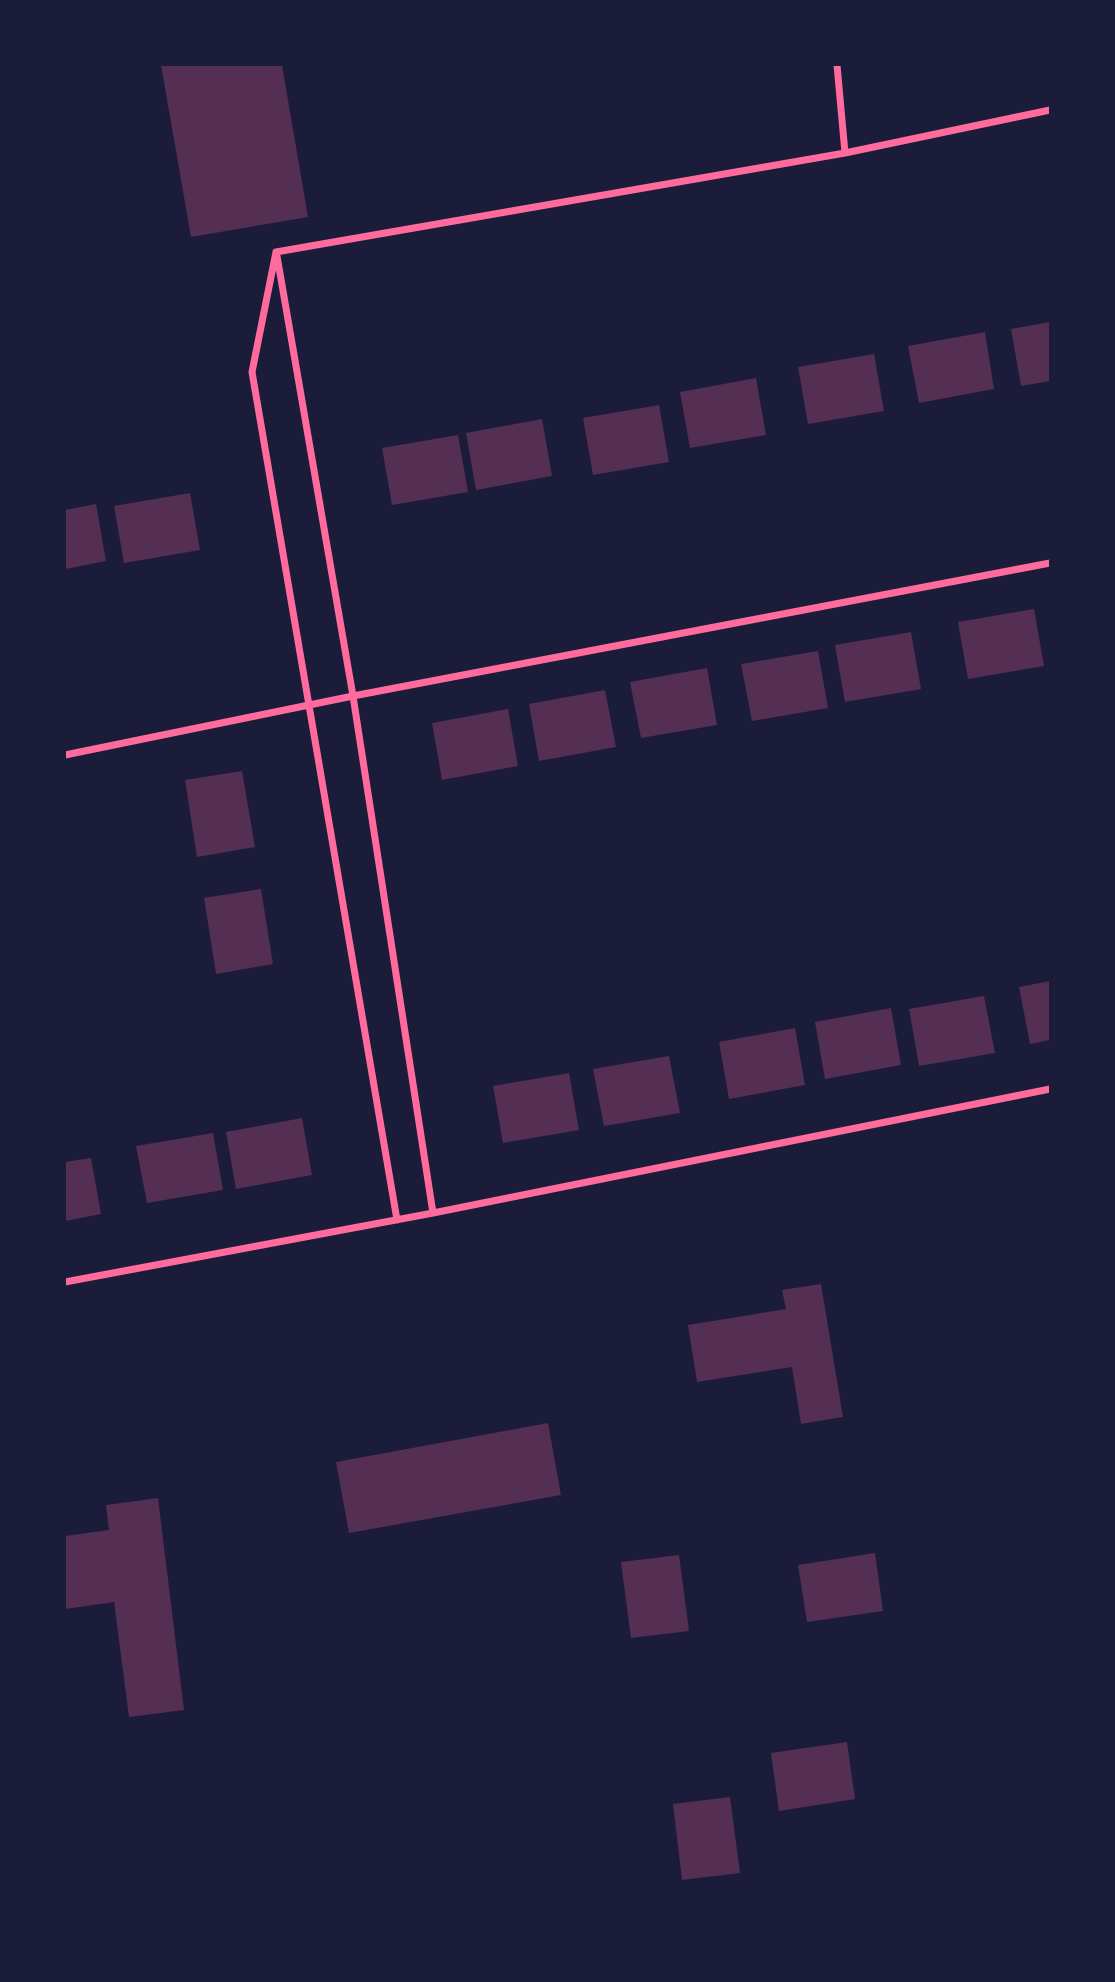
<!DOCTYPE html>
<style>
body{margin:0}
#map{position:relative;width:1115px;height:1982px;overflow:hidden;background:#1b1b3a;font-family:"Work Sans",sans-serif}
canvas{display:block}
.frame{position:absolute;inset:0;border:66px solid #1b1b3a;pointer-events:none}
</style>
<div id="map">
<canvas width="1115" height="1982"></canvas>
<div class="frame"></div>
</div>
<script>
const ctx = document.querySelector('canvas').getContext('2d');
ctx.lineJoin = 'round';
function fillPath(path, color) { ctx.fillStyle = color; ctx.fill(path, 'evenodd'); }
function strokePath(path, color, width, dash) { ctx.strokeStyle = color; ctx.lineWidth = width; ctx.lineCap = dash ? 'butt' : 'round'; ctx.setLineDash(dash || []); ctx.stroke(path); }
const building = new Path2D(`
 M161 65H282L308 217 191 237Z
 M1050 322V381L1021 386 1011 329Z
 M985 332 994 389 919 403 908 346Z
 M874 354 884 411 808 424 798 367Z
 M756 378 766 435 690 448 680 392Z
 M659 405 669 462 593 475 583 418Z
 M542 419 552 476 476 490 466 433Z
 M458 435 468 492 392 505 382 448Z
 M190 493 200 550 124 563 114 506Z
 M96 504 106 561 65 569V510Z
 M1034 609 1044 666 968 679 958 622Z
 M911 632 921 689 845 702 835 645Z
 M818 651 828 708 752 721 741 664Z
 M707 668 717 725 641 738 630 682Z
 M605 690 616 747 539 761 529 704Z
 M508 709 518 766 442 780 432 723Z
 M242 771 255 847 197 857 185 780Z
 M261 889 273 964 216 974 204 898Z
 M1050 981V1040L1030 1044 1019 987Z
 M984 996 995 1053 919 1066 909 1009Z
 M891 1008 901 1065 825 1079 815 1022Z
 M795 1028 805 1085 729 1099 719 1042Z
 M669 1056 680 1113 604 1126 593 1069Z
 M569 1073 579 1130 503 1143 493 1086Z
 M302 1118 312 1175 236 1189 226 1132Z
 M213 1133 223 1190 147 1203 136 1146Z
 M91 1158 101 1214 65 1221V1162Z
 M821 1284 843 1417 801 1424 792 1367 697 1382 688 1325 786 1309 782 1290Z
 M548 1423 561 1495 349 1533 336 1462Z
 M158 1498 184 1710 129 1717 114 1602 65 1609V1536L109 1530 106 1505Z
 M875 1553 883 1611 807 1622 798 1565Z
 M679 1555 689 1631 631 1638 621 1562Z
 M847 1742 855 1799 779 1811 771 1753Z
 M730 1797 740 1873 682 1880 673 1804Z`);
const minor = new Path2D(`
 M837 65 845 153
 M276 252 252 372 397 1220
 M276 252 845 153 1050 110
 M277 256 353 696 433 1213
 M65 755 353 696 1050 563
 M65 1282 433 1213 1050 1089`);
fillPath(building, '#542f53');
strokePath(minor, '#ff6b9d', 7);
</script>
